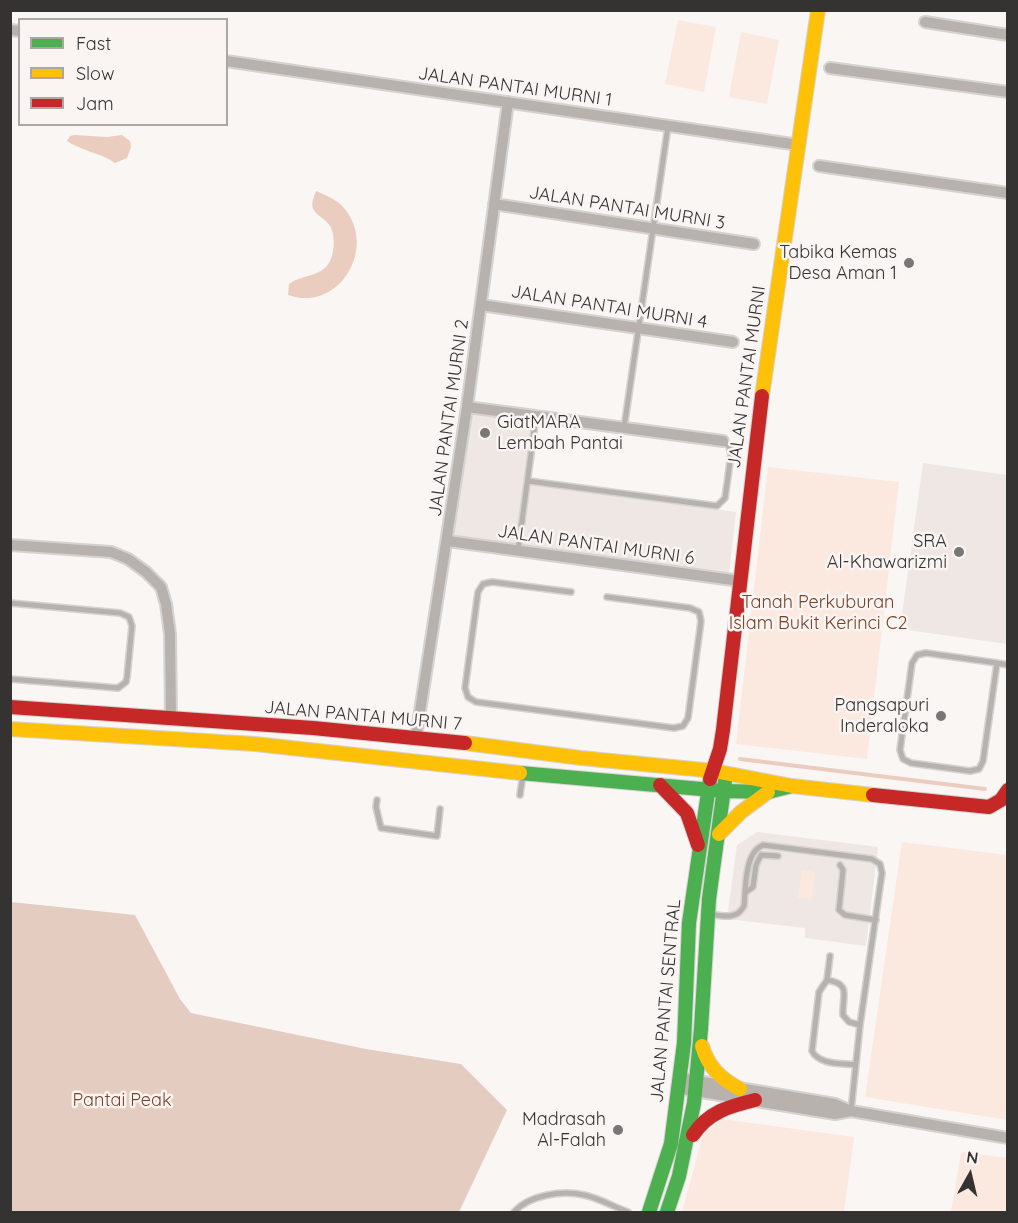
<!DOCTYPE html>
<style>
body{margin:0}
#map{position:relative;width:1018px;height:1223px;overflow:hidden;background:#f9f6f4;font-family:Quicksand,sans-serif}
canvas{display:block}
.frame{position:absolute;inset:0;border:12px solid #343332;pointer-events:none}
.legend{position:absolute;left:18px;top:18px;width:210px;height:108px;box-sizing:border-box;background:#faf5f3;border:2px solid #aba7a6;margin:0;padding:8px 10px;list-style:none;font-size:18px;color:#343332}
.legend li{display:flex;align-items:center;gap:12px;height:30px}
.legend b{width:30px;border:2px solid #aba7a6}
.north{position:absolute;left:940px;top:1145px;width:60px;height:60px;-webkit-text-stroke:4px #faf5f3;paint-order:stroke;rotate:8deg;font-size:16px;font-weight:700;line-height:24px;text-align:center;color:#343332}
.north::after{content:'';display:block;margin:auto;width:21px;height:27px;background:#343332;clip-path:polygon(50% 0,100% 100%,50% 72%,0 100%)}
</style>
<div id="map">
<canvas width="1018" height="1223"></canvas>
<div class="frame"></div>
<ul class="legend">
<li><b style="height:8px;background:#4caf50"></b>Fast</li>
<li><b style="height:8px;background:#ffc107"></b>Slow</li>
<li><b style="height:8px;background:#c62828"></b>Jam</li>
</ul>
<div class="north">N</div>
</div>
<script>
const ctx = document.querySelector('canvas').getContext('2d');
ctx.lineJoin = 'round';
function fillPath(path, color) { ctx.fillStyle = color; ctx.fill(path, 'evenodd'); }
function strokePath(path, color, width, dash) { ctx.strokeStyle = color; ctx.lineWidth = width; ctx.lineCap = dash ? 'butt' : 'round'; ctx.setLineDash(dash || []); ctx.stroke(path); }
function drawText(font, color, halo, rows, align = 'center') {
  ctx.font = font + ' Quicksand,sans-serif'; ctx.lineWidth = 5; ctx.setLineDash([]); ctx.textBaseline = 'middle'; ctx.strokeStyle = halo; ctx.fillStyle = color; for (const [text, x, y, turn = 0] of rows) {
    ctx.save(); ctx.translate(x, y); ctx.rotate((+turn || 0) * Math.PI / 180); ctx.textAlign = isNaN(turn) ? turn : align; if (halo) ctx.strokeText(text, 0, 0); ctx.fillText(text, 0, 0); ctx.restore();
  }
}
const built = new Path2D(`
 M472 411 533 419 524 483 736 512 729 575 453 537Z
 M923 463 1007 475V644L900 629Z
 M757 832 878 847 866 946 805 938V928L727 919 737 845Z`);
const green = new Path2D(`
 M678 20 716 27 704 92 665 84Z
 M741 32 779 40 767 104 729 97Z
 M768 467 899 482 867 759 736 744Z
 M902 842 1007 855V1120L865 1097Z
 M802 870 815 872 812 900 798 898Z
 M722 1119 854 1137 844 1212H682L703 1135Z
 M961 1152 1007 1158V1212H951Z`);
const forest = new Path2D(`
 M11 902 135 915 180 999 191 1013 366 1049 461 1064 507 1110 459 1212H11Z`);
const water = new Path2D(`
 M75 135 107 137 122 135 130 141 131 147 127 158 115 163C101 153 79 150 67 141L70 136Z
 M316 191C325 195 338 200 344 208 378 248 339 313 288 295L289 284C301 275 316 277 326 267 335 258 336 236 330 226 326 219 316 215 313 209 311 202 314 197 316 191Z`);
const stream = new Path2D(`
 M740 759 985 789`);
const lane = new Path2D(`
 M624 428 668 126
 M528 481 717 506 725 498 731 455 729 446 723 441
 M518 551 536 416
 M571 592 492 582 483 584 478 592 465 688 468 697 476 702 674 728 683 726 688 718 701 621 699 612 690 608 607 597
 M10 603 120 613 129 617 132 626 127 677 126 682 118 688 10 679
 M997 663 983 761 979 769 970 771 911 763 903 759 900 750 912 663 917 655 926 653 997 663 1008 665
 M520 795 523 774
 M377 800 376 807 381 828 437 836 440 809
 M840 865 843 870 839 910 845 915 876 920
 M746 892 753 887 756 865 761 855 778 856
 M709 914C723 916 737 920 744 906 746 888 744 853 763 845L872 859 880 864 882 873 860 1025 851 1111
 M830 956 827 980 819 992 812 1051C819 1065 842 1063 855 1065
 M827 980C852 984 842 996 843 1015L849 1022 860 1025
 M514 1212C529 1195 562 1190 584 1195 599 1198 614 1207 628 1212`);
const street = new Path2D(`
 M925 22 1008 35
 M10 30 20 31
 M226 61 799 145
 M830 68 1008 92
 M819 166 1008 193
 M494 204 754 244
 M481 305 733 342
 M467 407 723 441
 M448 541 740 581
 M10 545 111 552 128 559 146 572 161 587 166 604 170 634 171 718
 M416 737 467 407 508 102
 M679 1078 835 1104 851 1111 1008 1138
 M677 1088 835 1114 851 1111`);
const fast = new Path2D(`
 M520 773 724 791 768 792 792 786
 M649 1212 671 1144 684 1043 689 923 710 779
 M667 1212 679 1176 694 1103 701 1029 709 899 725 781`);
const slow = new Path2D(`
 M762 396 818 10
 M10 729 255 744 520 773
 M465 743 581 758 714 771 792 786 873 795
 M719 834 741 812 768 792
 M702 1046C708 1067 721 1079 740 1089`);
const jam = new Path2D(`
 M10 707 313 728 465 743
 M710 779 720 749 723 730 762 396
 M660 785 687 813 698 845
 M873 795 989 807 1001 800 1008 790
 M693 1135C708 1112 730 1106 755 1100`);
const markers = [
 [909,263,6,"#797776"],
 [485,433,6,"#797776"],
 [959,552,6,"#797776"],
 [941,716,6,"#797776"],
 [618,1130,6,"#797776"]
];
const streetNames = [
 ["JALAN PANTAI MURNI 1",515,87,8],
 ["JALAN PANTAI MURNI 3",627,208,9],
 ["JALAN PANTAI MURNI 4",609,307,9],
 ["JALAN PANTAI MURNI",747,377,-82],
 ["JALAN PANTAI MURNI 2",449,418,-82],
 ["JALAN PANTAI MURNI 6",596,545,8],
 ["JALAN PANTAI MURNI 7",363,716,5],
 ["JALAN PANTAI SENTRAL",666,1001,-85]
];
const poiNames = [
 ["Tabika Kemas",897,253],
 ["Desa Aman 1",897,274],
 ["GiatMARA",497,423,"left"],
 ["Lembah Pantai",497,444,"left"],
 ["SRA",947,542],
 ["Al-Khawarizmi",947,563],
 ["Pangsapuri",929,706],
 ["Inderaloka",929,727],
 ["Madrasah",606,1120],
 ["Al-Falah",606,1141]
];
const parkNames = [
 ["Tanah Perkuburan",818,603],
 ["Islam Bukit Kerinci C2",818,624],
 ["Pantai Peak",122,1101]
];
fillPath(built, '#efe7e3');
fillPath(green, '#fbe9e0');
fillPath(forest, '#e4ccc0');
fillPath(water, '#eacdbe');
strokePath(stream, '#eacdbe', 4);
strokePath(lane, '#d5d3d2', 8);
strokePath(street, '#d5d3d2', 14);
strokePath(fast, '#d5d3d2', 16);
strokePath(slow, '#d5d3d2', 16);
strokePath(jam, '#d5d3d2', 16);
strokePath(lane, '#b8b2af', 5);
strokePath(street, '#b8b2af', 10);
strokePath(fast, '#4caf50', 14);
strokePath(slow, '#ffc107', 14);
strokePath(jam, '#c62828', 14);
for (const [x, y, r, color] of markers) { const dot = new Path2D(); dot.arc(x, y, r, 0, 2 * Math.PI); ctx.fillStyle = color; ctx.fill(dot); strokePath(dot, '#faf5f3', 2); }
drawText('18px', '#343332', '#faf5f3', streetNames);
drawText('18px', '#343332', '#faf5f3', poiNames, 'right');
drawText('18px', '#774225', '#faf5f3', parkNames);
</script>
